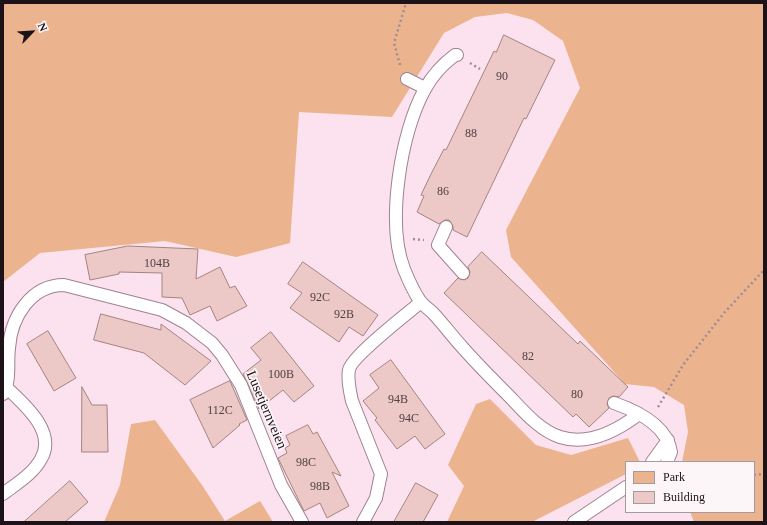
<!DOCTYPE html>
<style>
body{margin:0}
#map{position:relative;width:767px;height:525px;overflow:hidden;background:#fce2ee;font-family:Georgia,serif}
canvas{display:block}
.frame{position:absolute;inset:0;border:4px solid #1d1218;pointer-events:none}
.legend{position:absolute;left:625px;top:461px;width:130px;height:52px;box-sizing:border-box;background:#fcf6f9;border:1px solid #a39b9f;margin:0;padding:5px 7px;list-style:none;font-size:12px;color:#1d1218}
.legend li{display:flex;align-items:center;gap:8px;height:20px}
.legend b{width:20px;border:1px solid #a39b9f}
.north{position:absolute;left:12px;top:12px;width:40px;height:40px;-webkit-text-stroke:3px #fcf6f9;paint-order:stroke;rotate:65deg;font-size:11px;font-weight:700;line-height:16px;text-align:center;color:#1d1218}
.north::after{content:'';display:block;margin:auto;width:14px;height:18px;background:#1d1218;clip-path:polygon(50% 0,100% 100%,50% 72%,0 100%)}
</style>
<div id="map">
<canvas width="767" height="525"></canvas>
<div class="frame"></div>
<ul class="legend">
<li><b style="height:11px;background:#ebb48e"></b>Park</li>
<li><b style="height:11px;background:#ecc8c6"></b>Building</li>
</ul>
<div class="north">N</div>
</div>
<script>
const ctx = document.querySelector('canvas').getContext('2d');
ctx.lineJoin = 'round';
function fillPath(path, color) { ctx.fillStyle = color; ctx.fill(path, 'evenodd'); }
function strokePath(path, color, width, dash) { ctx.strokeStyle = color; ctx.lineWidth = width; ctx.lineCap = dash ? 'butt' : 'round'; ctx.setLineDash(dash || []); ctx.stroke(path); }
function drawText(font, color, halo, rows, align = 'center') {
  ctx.font = font + ' Georgia,serif'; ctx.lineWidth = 3.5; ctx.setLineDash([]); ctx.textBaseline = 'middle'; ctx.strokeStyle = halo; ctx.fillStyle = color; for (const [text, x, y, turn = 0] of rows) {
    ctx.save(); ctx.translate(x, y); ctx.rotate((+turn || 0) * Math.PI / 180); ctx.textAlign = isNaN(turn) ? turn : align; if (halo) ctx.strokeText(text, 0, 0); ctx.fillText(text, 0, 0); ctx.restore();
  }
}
const green = new Path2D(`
 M3 3H764V522H694L690 512H754V462H682L688 432 684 405 654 387 625 384 511 257 506 230 580 88 563 41 533 20 507 13 475 17 444 33 392 117 299 112 290 243 236 257 165 241 40 253 3 282Z
 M490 399 536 445 571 455 628 438 640 462H626V474L532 522H447L464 486 448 465 476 404Z
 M155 420 202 485 225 521 260 501 273 522H104L120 485 131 424Z`);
const building = new Path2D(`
 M504 35 555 60 526 119 524 118 467 237 453 230V226L449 220H445L439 224 417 212 424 196 421 195 431 174 444 149 446 150 494 51 496 52Z
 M128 246 198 249 196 279 220 267 230 288 235 286 247 306 217 321 210 306 190 315 182 298 162 297V273L119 272V274L90 280 85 255Z
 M482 252 578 344 580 341 628 387 619 397 613 396 609 398 607 404 609 408 589 427 576 414 573 417 444 293 458 278 464 280 468 278 470 272 468 267Z
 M303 262 378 315 363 336 349 327 339 342 290 308 302 293 288 284Z
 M101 314 161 330V324L211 361 185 385 144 353 94 340Z
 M48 331 76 378 54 391 27 344Z
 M271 332 314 386 294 402 283 390 259 409 243 374 261 360 251 348Z
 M391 360 445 434 425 449 415 436 397 449 375 420 377 418 363 401 379 388 370 375Z
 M230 381 247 420 239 424 240 425 213 448 190 400Z
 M82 387 92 405H107L108 452H82Z
 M308 425 313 434 317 432 341 476 332 472 349 506 327 518 320 503 304 511 278 458 287 453 285 448 290 445 286 436Z
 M70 481 88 502 65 522H24Z
 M416 483 438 495 427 515 423 522H394Z`);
const path = new Path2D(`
 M3 4 8 3
 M470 63 480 69
 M400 65 394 43 406 3
 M413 239 424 240
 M658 407 683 365 724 313 764 270
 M754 475 764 474`);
const service = new Path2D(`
 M457 55H455C443 64 432 76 425 89 401 131 386 223 404 269 408 279 414 292 420 301 424 306 429 309 433 313 444 325 453 337 463 348 478 365 495 382 511 398 525 413 541 431 560 437 588 446 618 430 639 414
 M407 79 425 88
 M446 227 438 245 463 273
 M3 394C11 380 7 363 9 348 11 317 31 285 64 285L162 310 186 323 212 343 222 355 241 385 281 485 302 522
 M614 403C637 411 667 425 671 452L667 462
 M652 462 668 440
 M3 494C16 484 33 474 41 459 57 432 24 404 7 388
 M363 522 376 498 381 474 352 401C350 391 347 380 349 370 351 357 408 313 421 302
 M574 522 626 487`);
const numberNames = [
 ["90",502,77],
 ["88",471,134],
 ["86",443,192],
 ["104B",157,264],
 ["92C",320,298],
 ["92B",344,315],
 ["82",528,357],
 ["100B",281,375],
 ["80",577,395],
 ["94B",398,400],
 ["112C",220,411],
 ["94C",409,419],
 ["98C",306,463],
 ["98B",320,487]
];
const streetNames = [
 ["Lusetjernveien",266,410,67]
];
fillPath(green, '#ebb48e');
fillPath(building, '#ecc8c6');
strokePath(building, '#a48381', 1);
strokePath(service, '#9f8290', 14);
strokePath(path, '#a08c96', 2.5, [2, 3]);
strokePath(service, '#fff', 12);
drawText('12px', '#514044', null, numberNames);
drawText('14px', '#1d1218', '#fcf6f9', streetNames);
</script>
